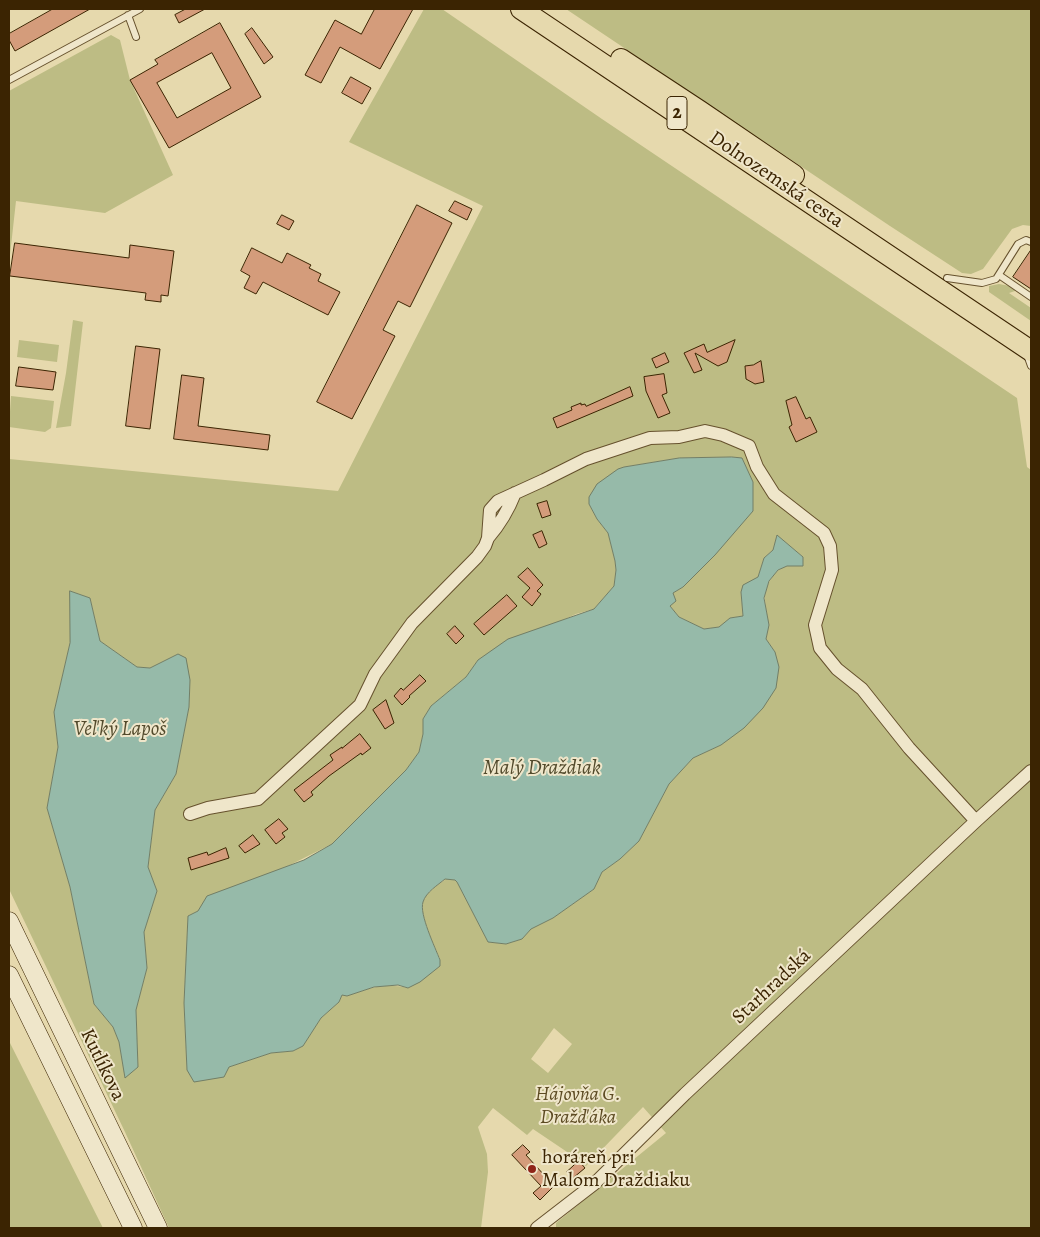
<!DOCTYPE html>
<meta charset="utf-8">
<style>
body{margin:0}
#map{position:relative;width:1040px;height:1237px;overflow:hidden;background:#e6d9ad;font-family:Alegreya,serif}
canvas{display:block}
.frame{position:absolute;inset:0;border:10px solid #3b2402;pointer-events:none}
</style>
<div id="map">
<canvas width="1040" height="1237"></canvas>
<div class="frame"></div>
</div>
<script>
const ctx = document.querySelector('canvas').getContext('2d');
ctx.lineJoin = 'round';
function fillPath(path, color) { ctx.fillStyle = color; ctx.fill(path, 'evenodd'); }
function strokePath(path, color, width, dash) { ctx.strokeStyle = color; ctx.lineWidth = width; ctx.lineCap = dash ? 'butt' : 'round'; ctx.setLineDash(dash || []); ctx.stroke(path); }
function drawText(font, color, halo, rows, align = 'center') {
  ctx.font = font + ' Alegreya,serif'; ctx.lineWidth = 4; ctx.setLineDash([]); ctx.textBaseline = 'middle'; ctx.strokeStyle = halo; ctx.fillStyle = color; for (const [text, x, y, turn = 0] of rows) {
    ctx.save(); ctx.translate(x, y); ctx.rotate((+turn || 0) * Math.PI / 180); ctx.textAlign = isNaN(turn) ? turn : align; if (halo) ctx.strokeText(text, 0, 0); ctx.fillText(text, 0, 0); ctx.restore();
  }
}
const green = new Path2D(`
 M424 9H442L602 119 1017 398 1027 467 1031 470V1228H556V1223L666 1133 643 1107 586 1166 579 1160 533 1129 527 1135 493 1108 478 1127 487 1154 488 1172 481 1228H169L125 1132 9 889V459L338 491 483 206 349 142ZM732 457 742 459 753 482 715 555 683 587 673 593 670 606 679 617 704 629 720 627 730 618 743 616 741 592 758 577 764 558 773 550 777 536 803 557V566C798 566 792 565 787 566 774 569 764 587 765 600 766 617 771 619 766 639L775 652 721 745 693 758 669 784 639 841 620 859 602 872 594 889 553 918 531 929 522 939 506 944 488 942 457 882 455 880 446 879C438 885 426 892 423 902 419 914 435 947 440 959V966L408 988C396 985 384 985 372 988 362 990 352 996 342 995L339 1002 321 1018 303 1046 293 1051 271 1053 229 1067 187 1070 184 1003 188 916 332 844 406 770 419 752 423 734V719L431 706 466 677 478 660 576 614 594 609 614 586 616 570 615 561 608 533 597 519 589 504V497L624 467 679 458ZM70 591 90 598 100 641 137 667 150 668 178 654 190 680 189 707 176 774 155 810 148 867 157 891 144 932 147 968 136 1010 138 1067 125 1077 119 1042 113 1027 94 1004 70 887 47 808 58 747 54 712 70 643ZM554 1028 572 1044 548 1073 531 1059Z
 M566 9H1031V226L1023 225 1012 229 983 269 971 274 962 273 890 226Z
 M111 35 120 40 130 80 173 175 105 213 16 201 9 264V91Z
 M999 284 1010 286 1018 290 1009 293 1031 308V321L989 292V286Z
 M73 320 83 322 71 426 56 428 66 373Z
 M19 340 59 345 57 362 17 357Z
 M11 396 54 401 51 428 45 432 9 427Z
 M9 1041 13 1049 103 1228H9Z`);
const water = new Path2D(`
 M732 457 742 458 753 482V511L715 555 683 587 673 593 676 601 670 606 679 617 704 629 719 627 730 618 743 616 741 592 743 585 758 577 764 558 773 550 777 535 803 557V566H787L778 570 769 581 764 598 769 625 766 639 775 652 779 667 776 688 763 708 744 728 721 745 693 758 669 784 639 841 620 859 602 872 594 889 553 918 531 929 522 939 506 944 488 942 457 882 455 880 445 879C438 885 426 892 423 902 419 914 435 947 440 960V966L420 982 408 988 398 985 374 987 347 996 342 995 339 1002 321 1018 303 1046 293 1051 271 1053 229 1067 224 1077 194 1082 187 1070 184 1003 188 916 198 911 207 896 304 860 332 844 406 770 419 752 423 734V719L431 706 466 677 478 660 508 639 594 609 614 586 616 570 615 561 608 533 597 519 589 504V497L597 484 618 469 624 467 679 458Z
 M70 591 90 598 100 641 137 667 150 668 178 654 186 658 190 680 189 707 176 774 155 810 148 867 157 891 144 932 147 968 136 1010 138 1067 125 1078 119 1042 113 1027 94 1004 70 887 47 808 58 747 54 712 70 643Z`);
const building = new Path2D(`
 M53 9H90L15 51 9 40V34Z
 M186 9H205L179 23 175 15Z
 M375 9H413L380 69 340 47 321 83 305 75 335 20 361 34Z
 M220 23 261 97 169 148 130 80 158 64 155 60ZM212 53 231 88 177 118 157 83Z
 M252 28 273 57 264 64 245 34Z
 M351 77 371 88 362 104 342 93Z
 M455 201 472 209 467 220 449 211Z
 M417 205 452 223 410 307 398 301 383 330 395 336 352 419 317 402Z
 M282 215 294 221 289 230 277 224Z
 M15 243 129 258 130 245 174 251 168 296 161 295V302L145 300 146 293 10 276Z
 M252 248 282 263 287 253 311 265 309 268 321 274 318 281 340 292 328 315 263 282 256 294 244 288 250 276 241 271Z
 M1031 250V289L1013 277Z
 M735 340 727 362 718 366 695 353 702 370 694 373 684 353 704 344 707 352Z
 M136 346 160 349 150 429 126 426Z
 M665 353 669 362 656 368 652 359Z
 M761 361 764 382 755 384 746 379 745 366 753 365Z
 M19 367 56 372 53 390 16 386Z
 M664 374 667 393 662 395 670 413 658 418 646 391 644 377Z
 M182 375 204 378 198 426 270 435 268 450 174 439Z
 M630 387 633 396 557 428 553 418 572 410 571 407 581 403V405L585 404 586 406Z
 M796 397 806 419 810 417 817 432 796 442 789 427 792 425 786 401Z
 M547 501 551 515 542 518 537 504Z
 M542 531 547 544 539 548 533 535Z
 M528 568 543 585 537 591 541 594 532 606 522 597 530 588 518 577Z
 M507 595 517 606 484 635 474 624Z
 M455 626 464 636 456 644 447 634Z
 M420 675 426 681 409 696 410 697 402 705 394 696 401 688 403 690Z
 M386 700 394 723 385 729 373 710Z
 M360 734 371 748 362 755 361 753 329 776 311 792 313 795 304 802 294 790 333 760 330 755 342 747V748Z
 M279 819 288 829 282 833 285 837 276 844 265 830Z
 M253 835 260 844 245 853 239 846Z
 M226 848 229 858 191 870 188 858 207 852 208 855Z
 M523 1145 530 1152 526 1155 554 1186 540 1200 533 1193 541 1186 512 1155Z
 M579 1161 585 1168 573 1178 567 1172Z`);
const lane = new Path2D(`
 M128 15 136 37
 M9 80 140 9
 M999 275 1031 297
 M947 278 982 283 996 279 1018 244 1026 240 1031 242
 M1026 352 1031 366`);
const street = new Path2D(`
 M488 538C501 523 508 511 515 493
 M190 814 208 808 258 799 360 705 375 674 412 623 477 557 485 546 488 538 490 510 498 501 544 480 586 459 650 438 679 437 705 431 723 435 749 446 757 467 774 494 824 533 830 546 832 570 815 625 820 648 837 669 862 689 909 748 976 821
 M537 1228 594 1184 685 1094 976 821 1031 771`);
const secondary = new Path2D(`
 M9 921 158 1228
 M9 975 133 1228`);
const primary = new Path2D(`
 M521 9 1031 351
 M621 59 700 111 794 175`);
const markers = [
 [532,1169,5,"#8f2418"]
];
const shields = [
 [677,113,20]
];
const shieldNames = [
 ["2",677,113]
];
const streetNames = [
 ["Dolnozemská cesta",776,180,34],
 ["Starhradská",772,987,-43],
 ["Kutlíkova",102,1065,64]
];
const parkNames = [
 ["Hájovňa G.",578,1095],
 ["Dražďáka",578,1118]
];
const poiNames = [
 ["horáreň pri",542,1158],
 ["Malom Draždiaku",542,1181]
];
const waterNames = [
 ["Veľký Lapoš",120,730],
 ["Malý Draždiak",542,769]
];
fillPath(green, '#bdbc84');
fillPath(water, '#96baa9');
strokePath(water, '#727e66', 1);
fillPath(building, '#d49c7b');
strokePath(building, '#3b2402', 1);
strokePath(lane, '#66512d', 8);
strokePath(street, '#66512d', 14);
strokePath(secondary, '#3b2402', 19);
strokePath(primary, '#3b2402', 22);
strokePath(lane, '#efe6ca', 6);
strokePath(street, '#efe6ca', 12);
strokePath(secondary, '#efe6ca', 18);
strokePath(primary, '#e6d9ad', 20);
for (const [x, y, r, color] of markers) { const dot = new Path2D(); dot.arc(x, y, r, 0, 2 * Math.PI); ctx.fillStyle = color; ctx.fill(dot); strokePath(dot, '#efe6ca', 2); }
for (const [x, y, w] of shields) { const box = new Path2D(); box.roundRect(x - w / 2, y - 16.5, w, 33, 4); ctx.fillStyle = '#efe6ca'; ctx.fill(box); strokePath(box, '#3b2402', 1); }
drawText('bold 19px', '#3b2402', null, shieldNames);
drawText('20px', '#3b2402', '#efe6ca', streetNames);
drawText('italic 20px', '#5c4a22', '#efe6ca', parkNames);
drawText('20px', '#3b2402', '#efe6ca', poiNames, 'left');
drawText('italic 21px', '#524a2c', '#efe6ca', waterNames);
</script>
